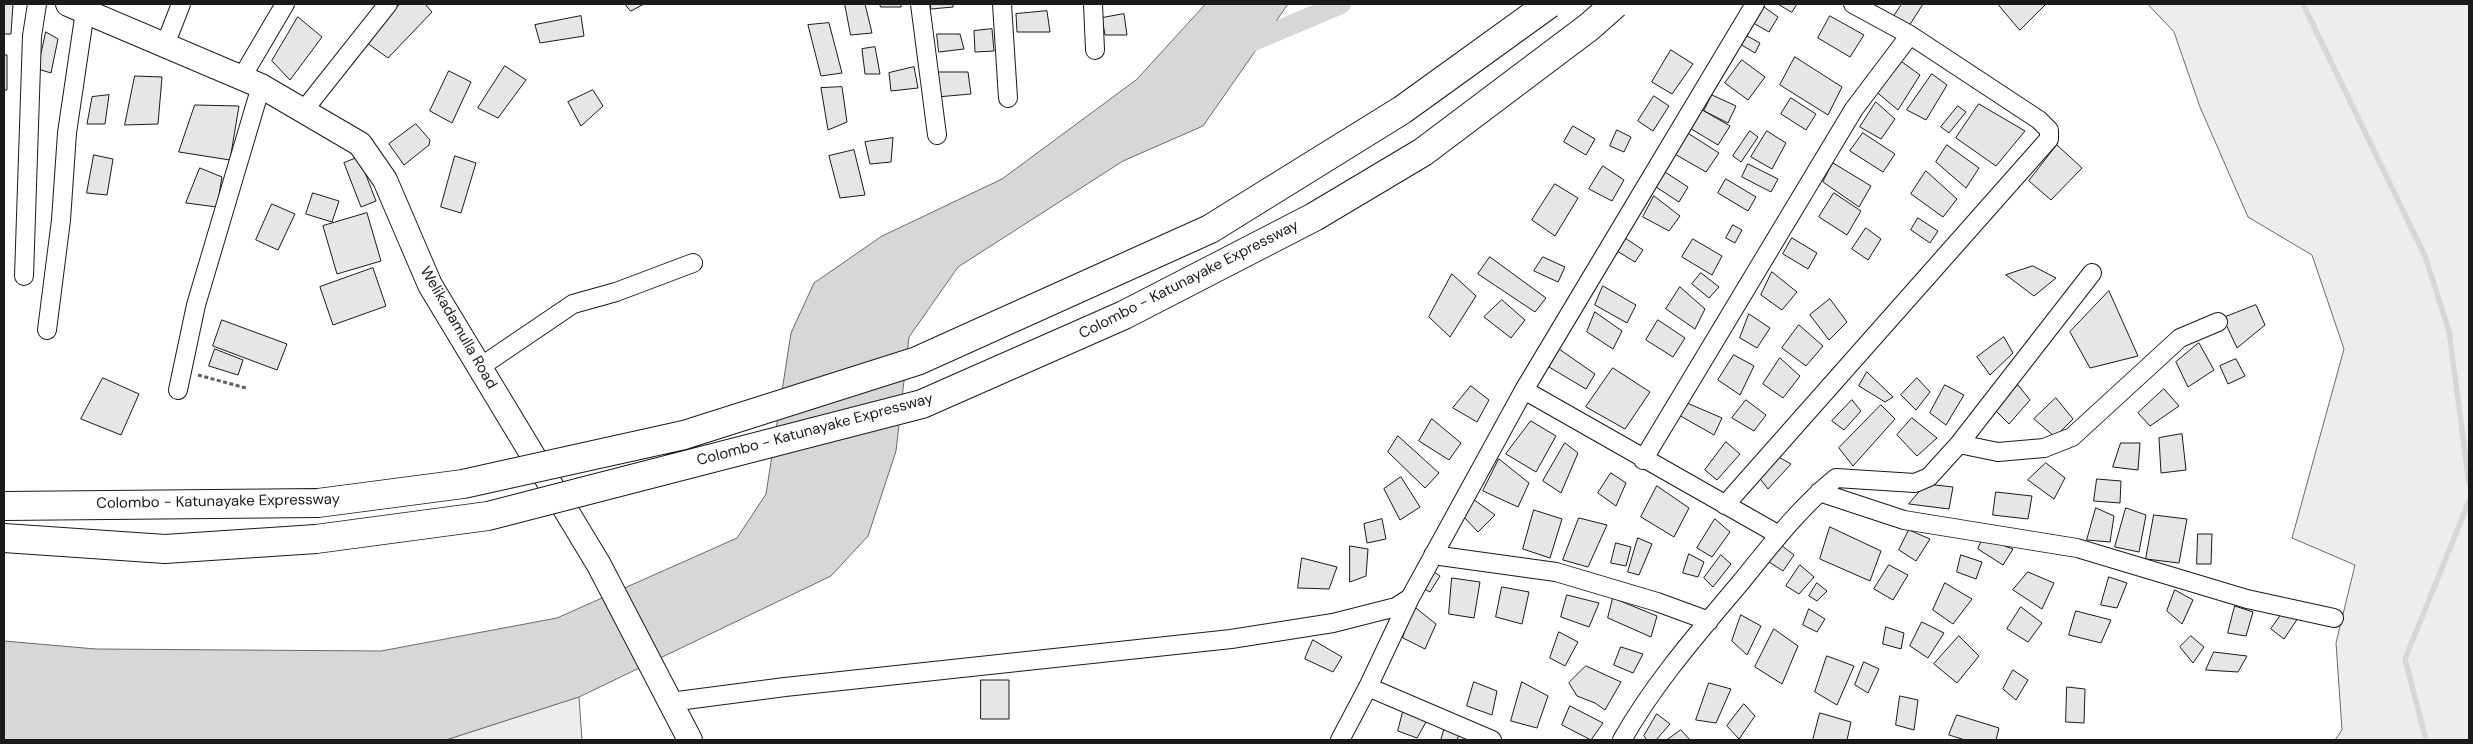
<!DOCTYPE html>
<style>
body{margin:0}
#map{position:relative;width:2473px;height:744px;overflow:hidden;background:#fff;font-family:"DM Sans",sans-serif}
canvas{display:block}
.frame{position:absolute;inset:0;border:5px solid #1a1a1a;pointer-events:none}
</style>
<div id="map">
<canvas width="2473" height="744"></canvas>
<div class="frame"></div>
</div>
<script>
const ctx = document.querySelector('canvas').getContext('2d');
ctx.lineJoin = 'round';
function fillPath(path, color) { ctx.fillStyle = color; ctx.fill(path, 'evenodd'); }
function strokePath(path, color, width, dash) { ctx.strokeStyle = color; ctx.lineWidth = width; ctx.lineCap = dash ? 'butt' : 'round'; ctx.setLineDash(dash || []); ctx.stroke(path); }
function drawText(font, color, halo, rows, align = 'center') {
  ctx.font = font + ' "DM Sans",sans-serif'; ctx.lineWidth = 4; ctx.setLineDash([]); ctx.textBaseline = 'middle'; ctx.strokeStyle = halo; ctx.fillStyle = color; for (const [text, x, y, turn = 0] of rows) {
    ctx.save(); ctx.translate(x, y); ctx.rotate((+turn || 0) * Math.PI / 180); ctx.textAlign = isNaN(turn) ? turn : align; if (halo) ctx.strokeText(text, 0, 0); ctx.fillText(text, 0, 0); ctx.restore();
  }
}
const built = new Path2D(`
 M2148 4H2469V740H2335L2342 730 2336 643 2355 565 2292 538 2344 349 2312 255 2248 217 2200 107 2174 32Z
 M579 697 582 740H446Z`);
const water = new Path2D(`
 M1206 4H1288L1203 126 1123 161 958 267 909 337 896 451 868 536 831 576 579 697 446 740H4V641L96 649 381 651 557 618 737 538 766 494 791 333 814 283 882 236 1002 179 1136 80Z`);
const stream = new Path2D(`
 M2303 4 2425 256 2449 331 2469 483
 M2426 740 2405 659 2469 501`);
const canal = new Path2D(`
 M1239 47 1341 4`);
const building = new Path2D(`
 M4 4H13L11 34H4Z
 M400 4H425L432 12 388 58 367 43Z
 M625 4H644L631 11Z
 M845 4H865L872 33 851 35Z
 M880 4H901V7H881Z
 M931 4H953V7L931 9Z
 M1760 4 1778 17 1769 32 1748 20Z
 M1778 4H1797L1792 12Z
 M1902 4H1923L1909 26 1894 16Z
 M1998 4H2046L2020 30Z
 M1047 11 1050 32H1017L1016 14Z
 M1124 14 1127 35H1105L1102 18Z
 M581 16 584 36 540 43 535 25Z
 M1830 16 1864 35 1850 57 1818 38Z
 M298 17 322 37 290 80 272 61Z
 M829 23 842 73 821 76 808 25Z
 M992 29 994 51 975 52 974 31Z
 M46 32 58 39 51 73 38 69Z
 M1740 32 1760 43 1755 53 1735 41Z
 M937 34H960L964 49 939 52Z
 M875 47 880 74H865L862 49Z
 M1671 50 1693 64 1672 94 1652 82Z
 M4 55H7V90H4Z
 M1795 57 1842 87 1828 115 1780 85Z
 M1898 59 1920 75 1898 110 1874 90Z
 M1742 60 1765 77 1748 100 1725 83Z
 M505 66 526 80 498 118 478 108Z
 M914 67 918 88 891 91 889 73Z
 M449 71 471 82 452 123 430 111Z
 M937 72H968L971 94 937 97Z
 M1932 74 1947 85 1926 120 1907 110Z
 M135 76 162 77 158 124 125 125Z
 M842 87 847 122 828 130 821 88Z
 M593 90 603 106 581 126 568 102Z
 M109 95 105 124H87L92 97Z
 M1712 95 1736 106 1728 123 1704 111Z
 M1654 96 1669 106 1653 131 1638 121Z
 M1791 98 1816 114 1806 130 1781 114Z
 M1876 102 1895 119 1881 139 1860 127Z
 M1979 104 2025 131 1996 166 1956 138Z
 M195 105 239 106 230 160 179 152Z
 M1958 106 1966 112 1949 133 1941 127Z
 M1699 108 1730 126 1718 145 1688 127Z
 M416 124 430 140 429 145 404 165 389 144Z
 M1573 126 1595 139 1586 155 1564 142Z
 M1617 130 1631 137 1624 152 1610 146Z
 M1750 131 1758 137 1741 162 1733 156Z
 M1767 131 1786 143 1772 169 1751 157Z
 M1686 132 1719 153 1706 172 1673 153Z
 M1863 133 1895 154 1883 172 1850 151Z
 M893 138 891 162 870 164 865 142Z
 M1947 145 1979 168 1966 188 1936 162Z
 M2057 145 2082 168 2051 200 2029 181Z
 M854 150 865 195 840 198 829 156Z
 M94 155 113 159 107 195 87 193Z
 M455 156 476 163 461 213 441 207Z
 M359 157 376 201 361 207 344 163Z
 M1833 163 1871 186 1859 207 1823 182Z
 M1748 164 1778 179 1771 192 1742 177Z
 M1603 166 1624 180 1612 201 1589 189Z
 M200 168 222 177 217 207 186 203Z
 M1926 171 1957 199 1943 217 1911 194Z
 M1665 172 1688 187 1679 202 1656 187Z
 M1726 179 1756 197 1748 211 1718 193Z
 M1555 184 1578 198 1555 236 1532 220Z
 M313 193 339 201 332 222 306 214Z
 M1834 193 1861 211 1847 235 1819 217Z
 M1654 196 1680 216 1669 231 1643 217Z
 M272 204 295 214 278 250 256 240Z
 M367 213 381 261 337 274 323 226Z
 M1918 218 1938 231 1930 243 1911 230Z
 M1733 225 1742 230 1735 243 1726 238Z
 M1866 228 1881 239 1868 260 1852 249Z
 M1625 238 1643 250 1635 262 1617 251Z
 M1792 238 1817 253 1808 269 1783 254Z
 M1693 239 1722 256 1712 275 1682 257Z
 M1490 257 1546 298 1535 312 1478 274Z
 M1543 257 1565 267 1558 282 1534 271Z
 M2033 266 2056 278 2034 296 2006 275Z
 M373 268 386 306 333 325 320 287Z
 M1772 272 1797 292 1782 310 1761 295Z
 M1701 273 1719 287 1709 298 1692 284Z
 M1452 274 1476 296 1450 337 1429 317Z
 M1603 286 1636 305 1627 323 1595 305Z
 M1680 287 1705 309 1695 329 1666 309Z
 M2109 291 2138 356 2090 368 2070 332Z
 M1830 299 1847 322 1829 340 1810 315Z
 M1502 300 1525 320 1511 338 1484 317Z
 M2256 305 2265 325 2237 348 2223 318Z
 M1595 312 1622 331 1613 349 1587 332Z
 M1749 314 1770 328 1757 348 1740 338Z
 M222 320 287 344 277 370 213 346Z
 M1658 320 1685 338 1673 357 1646 340Z
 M1799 325 1823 346 1806 366 1782 348Z
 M2004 337 2013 353 1990 375 1977 357Z
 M2199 343 2214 370 2188 387 2176 362Z
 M215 349 243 360 238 375 209 366Z
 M1559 349 1595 374 1586 389 1549 367Z
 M1734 355 1754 366 1740 395 1718 380Z
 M1780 358 1800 376 1783 398 1763 384Z
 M2236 359 2245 376 2228 384 2220 366Z
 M1613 368 1650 392 1625 429 1586 407Z
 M1867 372 1893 397 1885 402 1859 386Z
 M103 378 139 394 121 435 81 419Z
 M1917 378 1930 392 1916 410 1901 395Z
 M1945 385 1964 395 1946 425 1930 413Z
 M2018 385 2030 400 2009 424 1994 409Z
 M1471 386 1489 400 1477 422 1453 408Z
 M2164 389 2179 406 2150 426 2138 413Z
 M2056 398 2073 419 2055 437 2034 419Z
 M1746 400 1766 415 1754 431 1732 418Z
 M1852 400 1861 411 1844 430 1832 421Z
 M1687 403 1722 418 1714 435 1677 414Z
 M1881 405 1895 419 1853 466 1839 448Z
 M1912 418 1937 438 1917 456 1897 435Z
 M1432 419 1461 443 1449 460 1419 441Z
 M1531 421 1556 436 1536 472 1506 454Z
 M2182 434 2186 470 2161 473 2159 438Z
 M1398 436 1439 473 1425 488 1388 452Z
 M1726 442 1740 454 1717 480 1705 470Z
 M1565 443 1578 453 1561 493 1543 481Z
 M2121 443H2140L2138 470 2113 467Z
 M1777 456 1791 464 1768 489 1758 476Z
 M1499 459 1529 483 1518 507 1483 491Z
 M2046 463 2065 478 2054 499 2028 480Z
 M1611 473 1626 483 1616 506 1598 493Z
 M1401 477 1420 507 1400 520 1384 489Z
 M2097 479 2121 481 2120 503 2094 501Z
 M1926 484 1953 487 1949 509 1909 504Z
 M1657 486 1689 508 1674 537 1641 517Z
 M1996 492 2032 496 2028 519 1993 515Z
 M1473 499 1495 515 1478 532 1462 515Z
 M2096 508 2114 516 2110 542 2087 540Z
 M2126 508 2146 515 2139 552 2115 547Z
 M1534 510 1562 519 1550 558 1523 549Z
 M2154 515 2187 519 2179 563 2146 559Z
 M1579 518 1607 525 1588 567 1563 560Z
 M1382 519 1386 539 1367 543 1364 524Z
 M1715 519 1730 532 1712 557 1697 548Z
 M1830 527 1881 551 1870 581 1820 559Z
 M1909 530 1930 539 1916 561 1899 550Z
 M2198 534H2212L2211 564H2197Z
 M1638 538 1652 544 1639 575 1628 572Z
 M1983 538 2013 549 2003 565 1978 549Z
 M1616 543 1631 547 1626 566 1611 563Z
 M1781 545 1794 555 1783 571 1769 562Z
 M1350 546 1368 549 1366 576 1350 582Z
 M1689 554 1704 562 1698 577 1683 573Z
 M1721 555 1731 564 1713 587 1704 578Z
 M1961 555 1982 562 1976 579 1957 572Z
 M1302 558 1337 567 1329 589 1298 588Z
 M1800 565 1814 577 1799 594 1786 586Z
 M1889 565 1908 575 1893 600 1874 589Z
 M1431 570 1440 576 1430 592 1422 588Z
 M2028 572 2054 583 2042 609 2013 590Z
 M2109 577 2127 583 2117 608 2101 605Z
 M1452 578 1480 582 1474 618 1449 614Z
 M1817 583 1827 591 1817 601 1809 596Z
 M1945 583 1972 599 1953 624 1933 610Z
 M1502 587 1529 592 1522 624 1496 617Z
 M2175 590 2193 600 2182 624 2167 611Z
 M1567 595 1599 603 1589 627 1561 617Z
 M1613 598 1657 616 1651 637 1608 618Z
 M1412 605 1436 624 1425 649 1403 638Z
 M2235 606 2253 612 2246 636 2228 633Z
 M2021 607 2042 623 2028 642 2007 629Z
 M1809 609 1825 619 1817 632 1803 625Z
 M2076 611 2111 620 2101 643 2069 635Z
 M2283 612 2298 618 2284 639 2271 629Z
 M1741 615 1761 626 1747 655 1732 641Z
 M1922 622 1944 633 1928 658 1910 646Z
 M1886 627 1904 633 1901 649 1883 644Z
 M1774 629 1798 646 1782 684 1755 667Z
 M1559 632 1578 642 1565 666 1550 658Z
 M1959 636 1979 656 1957 683 1934 664Z
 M2191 636 2204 647 2193 663 2180 647Z
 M1313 640 1342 657 1333 672 1305 659Z
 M1621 647 1643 654 1633 673 1614 665Z
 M2214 652 2247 656 2238 672 2206 670Z
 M1827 656 1854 666 1837 705 1815 692Z
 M1864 662 1879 669 1868 693 1855 685Z
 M1586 666 1621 682 1605 710 1595 703 1577 696 1569 683Z
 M2013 670 2028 680 2016 700 2003 689Z
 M981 680H1009V719H981Z
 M1474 682 1497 691 1492 715 1467 706Z
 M1522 682 1548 696 1537 728 1511 721Z
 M1709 683 1731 689 1716 723 1696 720Z
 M2067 687 2085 689 2084 723 2066 722Z
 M1900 696 1918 700 1914 730 1896 725Z
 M1744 704 1755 716 1739 739 1727 726Z
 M1570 706 1603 723 1591 740 1562 725Z
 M1404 708 1426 722 1417 738 1398 731Z
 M1820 713 1851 722 1847 740H1813Z
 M1657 714 1670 724 1656 740H1647L1644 736Z
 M1957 715 1999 728 1996 740H1965L1949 735Z
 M1445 727 1460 732 1457 740H1441Z
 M1681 730 1690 740H1667Z`);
const path = new Path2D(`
 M198 375 246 388`);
const street = new Path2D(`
 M920 4 937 135
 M1002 4 1008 98
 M1093 4 1095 50
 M165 45 181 4
 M242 77 285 4
 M304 110 388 4
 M24 276 32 36 37 4
 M47 330 61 220 67 133 85 11
 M480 367 573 304 616 292 693 263
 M178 390 196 305 261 86
 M1524 390 1779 535
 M1959 444 1998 452 2044 448 2072 437 2180 338 2218 322
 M1643 460 1854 109 1910 35
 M1819 492 1904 520 2077 548 2247 599 2334 618
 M1725 505 2049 139V130L2039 120 1910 35 1853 4
 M1433 555 1556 572 1657 602 1709 621
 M1368 687 1492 740
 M670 702 785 687 1231 639 1333 623 1396 607 1410 598 1524 390 1755 4
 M1340 740 1368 687 1410 598
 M1622 740C1654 683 1699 632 1741 582 1771 545 1799 508 1836 478L1915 483 1929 477 1959 444 2092 273`);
const secondary = new Path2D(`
 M68 4 261 86 360 144 385 180 430 285 599 565 690 740`);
const highwayBridge = new Path2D(`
 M4 506 318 503 463 484 684 435 917 361 1210 229 1402 110 1549 4
 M4 538 165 549 316 539 488 516 922 404 1124 315 1314 217 1423 152 1589 27 1615 4`);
const streetNames = [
 ["Colombo - Katunayake Expressway",1189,280,-27],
 ["Welikadamulla Road",458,328,60],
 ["Colombo - Katunayake Expressway",815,430,-15],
 ["Colombo - Katunayake Expressway",218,502,-1]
];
fillPath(built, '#ededed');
strokePath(built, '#6a6a6a', 1);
fillPath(water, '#d7d7d7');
strokePath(water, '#6a6a6a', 1);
strokePath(stream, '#d7d7d7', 5.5);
strokePath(canal, '#d7d7d7', 20);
fillPath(building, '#e6e6e6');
strokePath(building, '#1a1a1a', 1);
strokePath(street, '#1a1a1a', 20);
strokePath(secondary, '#1a1a1a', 26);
strokePath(path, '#5f5f5f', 3, [4, 2.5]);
strokePath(street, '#fff', 18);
strokePath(secondary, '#fff', 24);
strokePath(highwayBridge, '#1a1a1a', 30, []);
strokePath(highwayBridge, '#fff', 28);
drawText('15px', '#1a1a1a', '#fff', streetNames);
</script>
